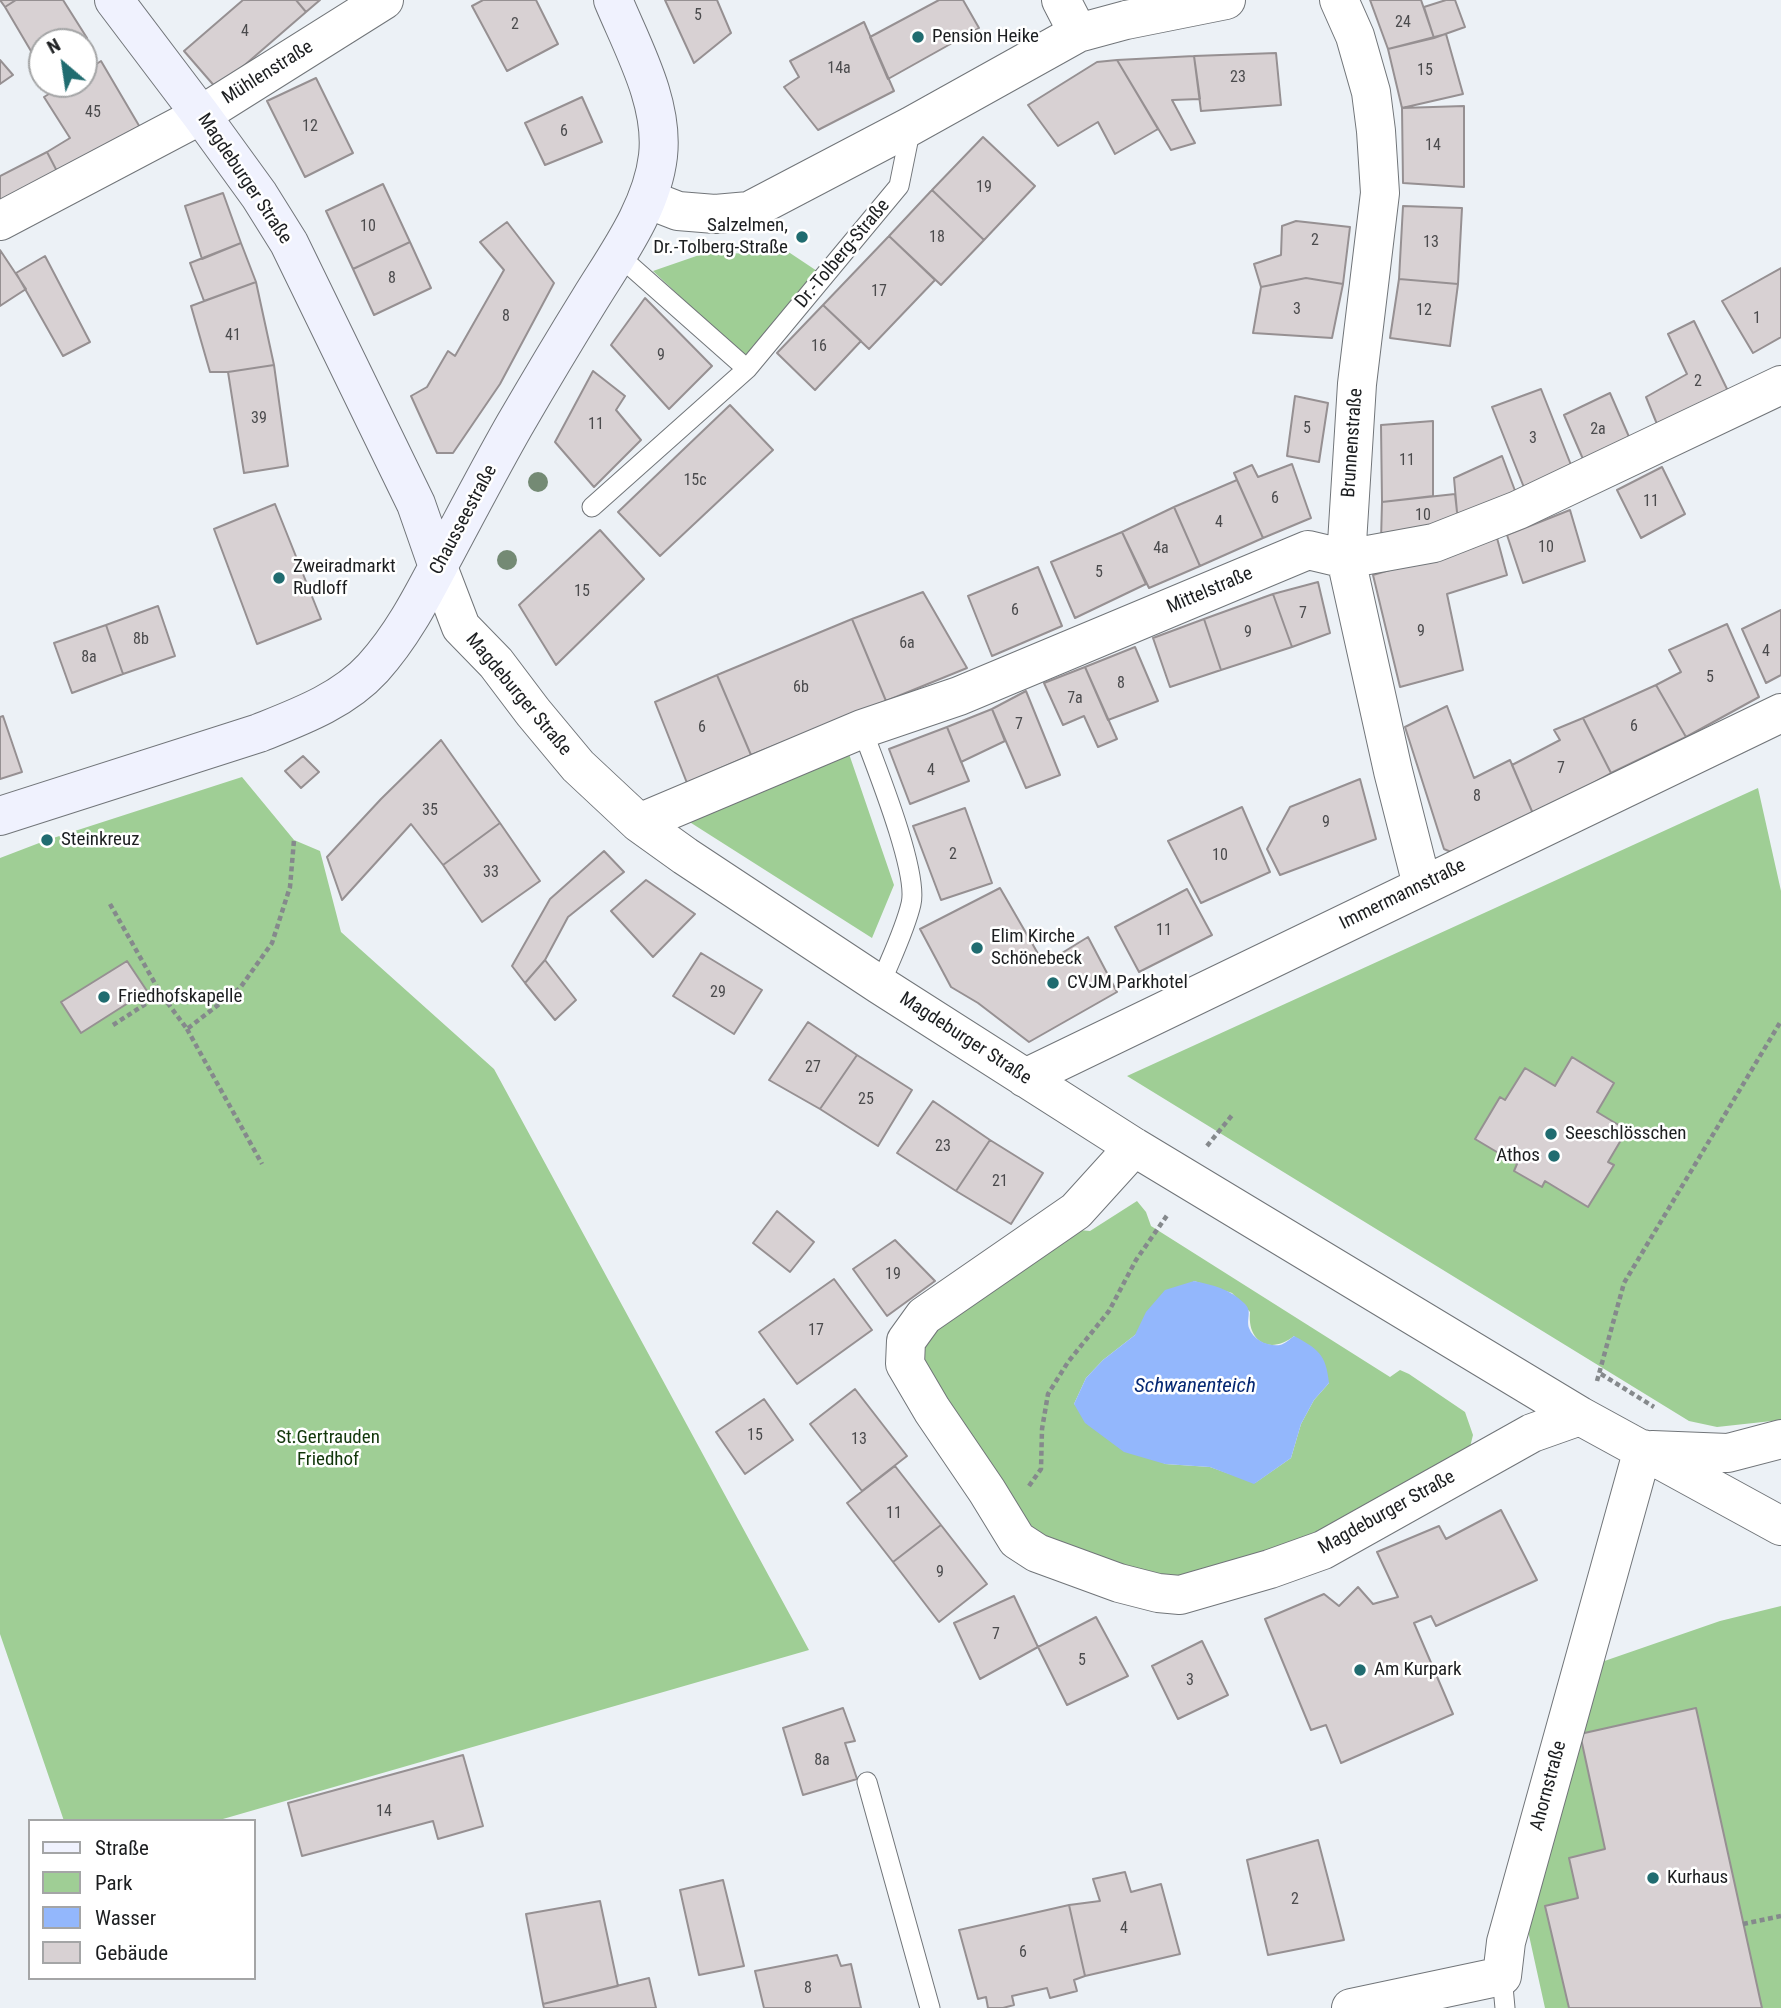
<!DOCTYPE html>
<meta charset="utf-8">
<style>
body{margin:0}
#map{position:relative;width:1781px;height:2008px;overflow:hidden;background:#ecf1f6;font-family:"Roboto Condensed",sans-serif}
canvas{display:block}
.legend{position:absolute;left:28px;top:1819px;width:228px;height:161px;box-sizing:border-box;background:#fff;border:2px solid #a4a5a6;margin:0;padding:9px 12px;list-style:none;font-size:21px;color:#1c1e20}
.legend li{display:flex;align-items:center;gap:14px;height:35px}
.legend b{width:35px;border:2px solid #a4a5a6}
.north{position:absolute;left:28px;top:28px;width:70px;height:70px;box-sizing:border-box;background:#fff;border:2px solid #a4a5a6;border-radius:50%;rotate:331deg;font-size:19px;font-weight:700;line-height:28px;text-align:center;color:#1c1e20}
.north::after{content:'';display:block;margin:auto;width:24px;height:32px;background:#206c70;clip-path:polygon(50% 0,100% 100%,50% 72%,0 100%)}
</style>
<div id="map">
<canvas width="1781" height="2008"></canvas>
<ul class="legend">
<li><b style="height:9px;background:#f0f2fe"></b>Straße</li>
<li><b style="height:19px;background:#9fce95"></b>Park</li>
<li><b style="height:19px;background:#93b7fc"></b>Wasser</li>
<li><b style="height:19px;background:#d8d1d3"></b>Gebäude</li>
</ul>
<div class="north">N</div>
</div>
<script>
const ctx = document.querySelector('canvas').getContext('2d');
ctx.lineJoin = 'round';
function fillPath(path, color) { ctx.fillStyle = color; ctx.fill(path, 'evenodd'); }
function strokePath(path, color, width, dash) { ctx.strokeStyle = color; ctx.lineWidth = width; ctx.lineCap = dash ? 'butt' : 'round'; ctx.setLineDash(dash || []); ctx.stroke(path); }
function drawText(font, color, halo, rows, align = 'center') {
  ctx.font = font + ' "Roboto Condensed",sans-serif'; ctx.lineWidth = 5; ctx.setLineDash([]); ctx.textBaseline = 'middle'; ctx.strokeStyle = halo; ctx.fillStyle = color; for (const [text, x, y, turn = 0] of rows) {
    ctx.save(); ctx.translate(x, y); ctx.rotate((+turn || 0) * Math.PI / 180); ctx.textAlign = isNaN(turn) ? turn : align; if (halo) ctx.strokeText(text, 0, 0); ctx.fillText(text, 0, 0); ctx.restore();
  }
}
const green = new Path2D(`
 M778 245 817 271 744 357 653 271 708 252 751 254Z
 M847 748 894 885 872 938 666 807Z
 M242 777 294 840 320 851 341 932 494 1069 809 1650 216 1821H64L0 1634V858L47 840Z
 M1758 788 1781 891V1420L1717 1427 1689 1421 1127 1076Z
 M1137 1201 1146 1212 1151 1226 1390 1377 1400 1370 1409 1374 1465 1412 1473 1435 1468 1455 1302 1545 1180 1585 1026 1535 916 1373 922 1339 1068 1229 1090 1231ZM1194 1281 1232 1293 1250 1312C1247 1342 1270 1355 1294 1336L1329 1383 1314 1400 1301 1424 1291 1458 1255 1483 1210 1467 1165 1464 1074 1404 1086 1378 1103 1360 1135 1335Z
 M1781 1606V2008H1545L1519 1890 1590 1666 1720 1621Z`);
const water = new Path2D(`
 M1194 1281C1213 1285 1230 1289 1244 1303 1253 1311 1246 1318 1249 1328 1253 1340 1269 1347 1280 1345 1285 1344 1290 1339 1294 1336 1318 1349 1326 1354 1329 1383L1314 1400 1301 1424 1291 1458 1254 1484 1210 1467 1165 1464 1124 1452 1085 1423 1074 1404 1086 1378 1103 1360 1135 1335 1146 1312 1165 1290Z`);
const building = new Path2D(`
 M0 0H16L5 7Z
 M16 0H63L87 38 81 42H42L41 68 5 7Z
 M243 0H296L306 12 217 89 184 51Z
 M296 0H320L306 12Z
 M483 0H536L558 44 507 71 472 6Z
 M665 0H717L731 33 694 63Z
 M939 0H963L979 28 888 79 870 37Z
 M1370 0H1421L1434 38 1388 49Z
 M1446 0H1455L1465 27 1434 38 1424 7Z
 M864 22 894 91 818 130 784 87 799 77 790 61Z
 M1446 34 1463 94 1402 108 1388 49Z
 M1276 53 1281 105 1201 111 1194 56Z
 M1194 56 1200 99 1172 100 1195 143 1171 150 1117 60Z
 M0 60 13 75 0 84Z
 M1117 60 1158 129 1115 154 1098 122 1058 146 1028 105 1097 62Z
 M101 61 141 129 60 177 47 152 70 138 44 97 65 84H84V72Z
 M316 78 353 153 305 177 267 101Z
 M582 97 602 142 545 165 525 123Z
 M1464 106V187L1403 183 1402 108Z
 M983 137 1035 186 984 240 932 190Z
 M47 152 60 177 0 207V176Z
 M383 184 410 242 353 269 326 211Z
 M932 190 984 240 941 285 889 236Z
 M223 193 241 243 202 259 185 206Z
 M1403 206 1462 208 1458 284 1399 279Z
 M1296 221 1350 227 1343 284 1306 278 1261 287 1254 264 1281 255 1282 226Z
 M507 222 554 283 500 384 453 453H437L411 396 427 387 448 351 455 356 504 270 480 242Z
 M889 236 935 280 869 349 823 305Z
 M410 242 431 288 374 315 353 269Z
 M241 243 256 282 204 301 190 263Z
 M0 250 26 289 0 306Z
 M45 256 90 342 63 356 16 273Z
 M1781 268V337L1753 353 1722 301Z
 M1306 278 1343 284 1332 338 1253 333 1261 287Z
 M1399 279 1458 284 1450 346 1390 338Z
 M256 282 274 365 228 372H210L191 306Z
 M645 298 712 366 669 409 611 345Z
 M823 305 861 341 815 390 777 353Z
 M1694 321 1728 391 1659 429 1646 397 1687 374 1668 334Z
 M274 365 288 466 244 473 228 372Z
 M593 371 625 396 616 410 641 440 594 487 555 442Z
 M1541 389 1573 470 1525 490 1492 407Z
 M1610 393 1633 446 1586 466 1564 415Z
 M1295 396 1328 403 1319 462 1287 456Z
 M730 405 773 450 660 556 618 512Z
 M1433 421V496L1382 502 1381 425Z
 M1502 456 1517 496 1472 521 1457 512 1454 478Z
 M1292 464 1311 518 1263 538 1234 473 1252 465 1258 477Z
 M1662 467 1685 514 1641 538 1617 490Z
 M1237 480 1263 538 1200 566 1174 507Z
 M1455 494 1457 512 1472 521 1381 541 1382 502Z
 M275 504 321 619 257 644 214 529Z
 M1174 507 1200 566 1149 588 1122 532Z
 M1570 510 1585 561 1523 583 1507 535Z
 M600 530 644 579 556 665 519 605Z
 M1122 532 1146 584 1075 618 1051 562Z
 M1497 538 1507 575 1447 594 1463 670 1400 687 1373 575Z
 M1038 567 1062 626 992 656 968 596Z
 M1318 582 1330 633 1292 647 1273 594Z
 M923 592 967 668 886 701 852 619Z
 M1273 594 1292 647 1221 670 1204 619Z
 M158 606 175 656 123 674 106 625Z
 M1781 610V675L1766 683 1742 629Z
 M852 619 886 701 751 755 717 675Z
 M1204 619 1221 670 1170 687 1153 638Z
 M1727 624 1759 697 1686 737 1656 685 1681 672 1669 650Z
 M106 625 123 674 72 693 54 643Z
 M1135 647 1158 701 1108 720 1085 667Z
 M1085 667 1117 739 1098 747 1084 716 1063 725 1044 683Z
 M717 675 751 755 687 783 655 702Z
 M1656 685 1686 737 1611 773 1583 718Z
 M1026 691 1060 775 1026 788 992 709Z
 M1447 706 1474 778 1510 760 1534 816 1458 855 1444 849 1405 727Z
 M992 709 1005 741 961 762 947 727Z
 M3 716 22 772 0 779V717Z
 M1583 718 1611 773 1534 816 1512 765 1560 740 1554 730Z
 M947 727 969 781 910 804 889 749Z
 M441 740 500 823 443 865 411 824 342 900 327 857 381 799Z
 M303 756 319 772 301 788 285 771Z
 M1360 779 1376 839 1280 875 1267 849 1290 807Z
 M1242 807 1270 872 1201 903 1168 841Z
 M965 808 992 883 941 900 913 826Z
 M500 823 540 881 482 922 443 865Z
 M604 851 624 872 568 917 545 960 525 983 512 966 550 899Z
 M646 880 695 914 653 957 611 911Z
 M1000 888 1044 964 1088 937 1117 992 1029 1042 978 1003 951 987 920 929Z
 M1187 889 1212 935 1139 972 1115 927Z
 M701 953 762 990 734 1034 673 996Z
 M545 960 576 1000 555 1020 525 983Z
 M127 961 147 991 81 1033 61 1002Z
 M808 1022 857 1055 820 1109 769 1080Z
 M857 1055 912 1090 878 1146 820 1109Z
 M1572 1057 1614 1083 1597 1112 1627 1130 1608 1162 1614 1165 1588 1207 1545 1181 1542 1187 1514 1171 1517 1164 1475 1139 1500 1097 1505 1100 1525 1068 1555 1086Z
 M933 1101 990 1140 956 1191 897 1153Z
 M990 1140 1043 1173 1011 1224 956 1191Z
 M777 1211 814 1242 790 1272 753 1243Z
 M895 1240 935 1281 887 1316 853 1269Z
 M834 1279 872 1330 797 1384 759 1332Z
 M855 1389 907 1456 862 1491 810 1424Z
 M764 1399 793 1440 745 1474 716 1432Z
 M895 1466 941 1525 893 1562 847 1503Z
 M1501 1510 1537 1580 1436 1626 1431 1616 1414 1623 1453 1714 1341 1763 1326 1725 1311 1730 1265 1619 1324 1594 1339 1606 1358 1587 1373 1604 1398 1597 1377 1552 1439 1526 1446 1539Z
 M941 1525 987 1584 939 1622 893 1562Z
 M1014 1596 1038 1647 980 1679 954 1623Z
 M1096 1617 1128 1676 1067 1705 1038 1647Z
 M1202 1641 1228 1695 1178 1719 1152 1666Z
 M843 1708 855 1741 845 1743 857 1779 803 1795 783 1728Z
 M1696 1708 1762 2008H1569L1545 1906 1578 1898 1569 1858 1605 1849 1580 1734Z
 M463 1755 483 1826 438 1839 433 1821 302 1856 288 1803Z
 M1318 1840 1344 1940 1268 1955 1247 1860Z
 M1125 1872 1131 1892 1161 1884 1180 1954 1085 1976 1069 1905 1100 1901 1093 1879Z
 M723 1880 744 1966 699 1975 680 1890Z
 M600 1901 618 1986 543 2004 526 1914Z
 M1069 1905 1085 1976 1074 1980 1077 1991 1050 1998 1047 1988 1012 1996 1014 2005 1003 2008H988L986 1997 978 1999 959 1930Z
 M837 1955 841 1966 851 1964 861 2008H764L755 1971Z
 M649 1978 656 2008H544L543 2004Z`);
const path = new Path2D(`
 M110 904 161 994
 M113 1025 161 994 187 1029 240 988 272 943 290 887 294 840
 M187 1029 262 1164
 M1207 1146 1233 1114
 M1601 1374 1654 1407
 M1597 1381 1624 1283 1781 1021
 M1029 1486 1041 1469 1042 1429 1048 1394 1068 1362 1109 1311 1136 1260 1168 1214
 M1743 1924 1781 1916`);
const lane = new Path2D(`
 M617 254 747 369
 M592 507 747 369 899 186 911 127
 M862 729C875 764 919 872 911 904 905 930 890 960 880 985
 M867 1782 930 2008
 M1502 1976 1505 2008`);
const street = new Path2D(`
 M1061 0 1078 33
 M1339 0 1355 36 1371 92 1376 131 1380 193 1357 384 1346 559 1393 771 1422 885
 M647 199 678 211 715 214 749 211 911 126 1078 33 1126 20 1226 0
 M0 221 201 115 384 0
 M438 567 461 627 496 663 533 712 578 766 639 823 685 856 880 985 1134 1147 1580 1416 1781 1526
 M639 823 862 729 959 696 1308 550 1346 559 1434 543 1518 510 1781 385
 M1025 1078 1781 713
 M1134 1147 1076 1211 924 1316 906 1341 905 1364 932 1410 987 1491 1017 1540 1037 1553 1119 1583 1158 1593 1180 1595 1270 1569 1323 1550 1532 1433 1580 1416
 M1652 1450 1728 1453 1781 1439
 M1351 2008 1502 1976 1506 1942 1643 1449`);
const secondary = new Path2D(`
 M114 0 201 115 259 195 289 243 416 504 438 567
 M0 816 259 733C299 717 343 701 373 668 402 636 421 599 441 561 465 516 489 470 514 426 539 383 564 341 590 299 617 255 652 208 658 156 664 103 633 48 613 0`);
const trees = [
 [538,482],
 [507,560]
];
const markers = [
 [918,37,7,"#206c70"],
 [802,237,7,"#206c70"],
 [279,578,7,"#206c70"],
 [47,840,7,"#206c70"],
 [977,948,7,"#206c70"],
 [1053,983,7,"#206c70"],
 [104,997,7,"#206c70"],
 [1551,1134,7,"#206c70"],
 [1554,1156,7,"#206c70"],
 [1360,1670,7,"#206c70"],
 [1653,1878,7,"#206c70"]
];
const numberNames = [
 ["5",698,16],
 ["24",1403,23],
 ["2",515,25],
 ["4",245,32],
 ["14a",839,69],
 ["15",1425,71],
 ["23",1238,78],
 ["45",93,113],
 ["12",310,127],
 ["6",564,132],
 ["14",1433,146],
 ["19",984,188],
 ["10",368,227],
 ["18",937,238],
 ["2",1315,241],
 ["13",1431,243],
 ["8",392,279],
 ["17",879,292],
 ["3",1297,310],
 ["12",1424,311],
 ["8",506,317],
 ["1",1757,319],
 ["41",233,336],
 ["16",819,347],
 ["9",661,356],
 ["2",1698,382],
 ["39",259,419],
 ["11",596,425],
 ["5",1307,429],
 ["2a",1598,430],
 ["3",1533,439],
 ["11",1407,461],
 ["15c",695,481],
 ["6",1275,499],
 ["11",1651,502],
 ["10",1423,516],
 ["4",1219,523],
 ["10",1546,548],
 ["4a",1161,549],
 ["5",1099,573],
 ["15",582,592],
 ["6",1015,611],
 ["7",1303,614],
 ["9",1421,632],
 ["9",1248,633],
 ["8b",141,640],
 ["6a",907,644],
 ["4",1766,652],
 ["8a",89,658],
 ["5",1710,678],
 ["8",1121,684],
 ["6b",801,688],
 ["7a",1075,699],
 ["7",1019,725],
 ["6",1634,727],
 ["6",702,728],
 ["7",1561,769],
 ["4",931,771],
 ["8",1477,797],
 ["35",430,811],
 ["9",1326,823],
 ["2",953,855],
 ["10",1220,856],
 ["33",491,873],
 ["11",1164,931],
 ["29",718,993],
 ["27",813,1068],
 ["25",866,1100],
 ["23",943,1147],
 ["21",1000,1182],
 ["19",893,1275],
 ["17",816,1331],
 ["15",755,1436],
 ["13",859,1440],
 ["11",894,1514],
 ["9",940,1573],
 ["7",996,1635],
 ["5",1082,1661],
 ["3",1190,1681],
 ["8a",822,1761],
 ["14",384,1812],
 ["2",1295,1900],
 ["4",1124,1929],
 ["6",1023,1953],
 ["8",808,1989]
];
const poiNames = [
 ["Pension Heike",932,37],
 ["Salzelmen,",788,226,"right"],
 ["Dr.-Tolberg-Straße",788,248,"right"],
 ["Zweiradmarkt",293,567],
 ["Rudloff",293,589],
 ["Steinkreuz",61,840],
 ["Elim Kirche",991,937],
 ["Schönebeck",991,959],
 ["CVJM Parkhotel",1067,983],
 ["Friedhofskapelle",118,997],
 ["Seeschlösschen",1565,1134],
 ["Athos",1540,1156,"right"],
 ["Am Kurpark",1374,1670],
 ["Kurhaus",1667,1878]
];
const streetNames = [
 ["Mühlenstraße",268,73,-32],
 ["Magdeburger Straße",244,179,56],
 ["Dr.-Tolberg-Straße",843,254,-50],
 ["Brunnenstraße",1353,443,-86],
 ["Chausseestraße",464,520,-62],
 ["Mittelstraße",1210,591,-23],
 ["Magdeburger Straße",518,695,50],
 ["Immermannstraße",1403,895,-26],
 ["Magdeburger Straße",965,1039,33],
 ["Magdeburger Straße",1387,1513,-29],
 ["Ahornstraße",1549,1786,-75]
];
const parkNames = [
 ["St.Gertrauden",328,1438],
 ["Friedhof",328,1460]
];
const waterNames = [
 ["Schwanenteich",1195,1387]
];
fillPath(green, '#9fce95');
fillPath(water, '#93b7fc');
fillPath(building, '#d8d1d3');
strokePath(building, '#969092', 2);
strokePath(lane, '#717579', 21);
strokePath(street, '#717579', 40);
strokePath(secondary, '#717579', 40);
strokePath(path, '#85898c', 4.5, [5, 3.5]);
strokePath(lane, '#fff', 19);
strokePath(street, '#fff', 38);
strokePath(secondary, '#f0f2fe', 38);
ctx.fillStyle = '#748a74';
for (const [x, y] of trees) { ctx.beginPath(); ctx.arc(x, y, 10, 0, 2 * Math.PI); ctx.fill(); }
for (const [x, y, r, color] of markers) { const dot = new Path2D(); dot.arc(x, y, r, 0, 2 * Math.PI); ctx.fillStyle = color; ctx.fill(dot); strokePath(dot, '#fff', 2.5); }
drawText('16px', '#4b4b4d', null, numberNames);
drawText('19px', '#1c1e20', '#fff', poiNames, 'left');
drawText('19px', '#1c1e20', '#fff', streetNames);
drawText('19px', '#11360a', '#fff', parkNames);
drawText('italic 21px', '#052873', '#fff', waterNames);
</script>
